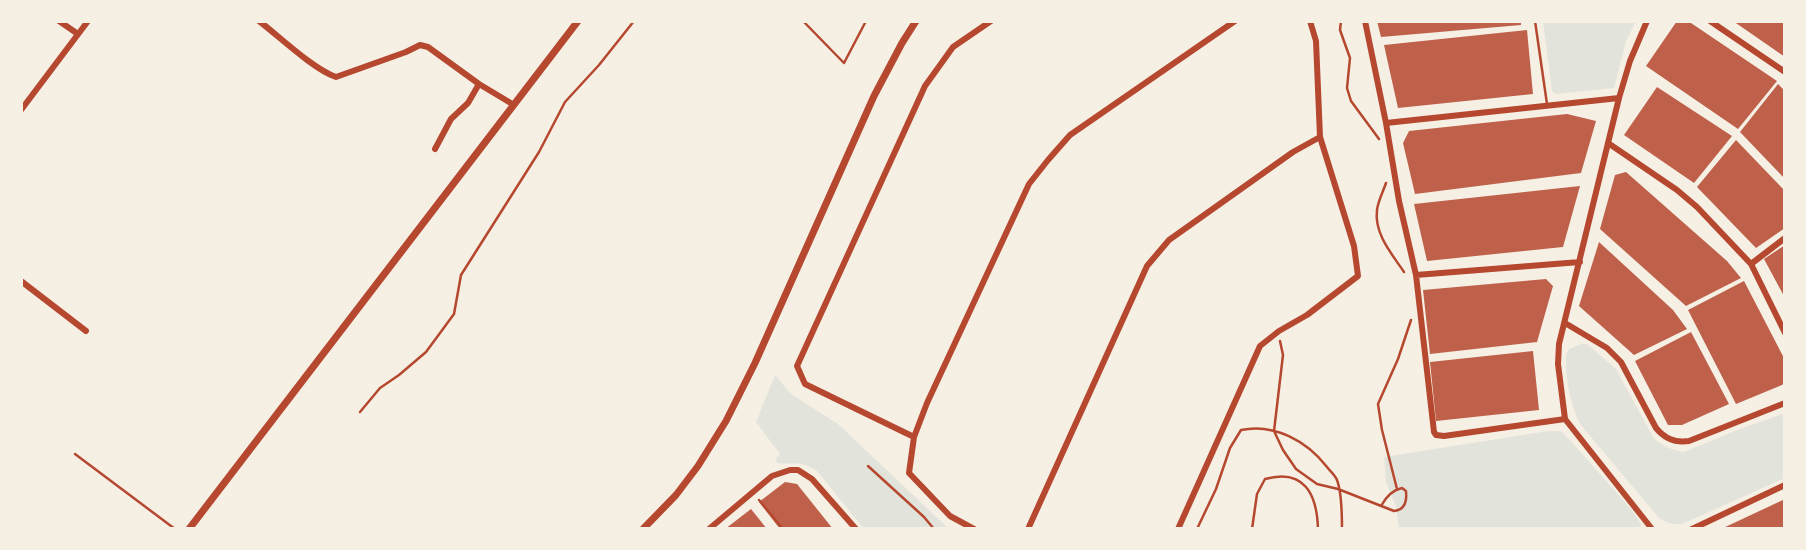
<!DOCTYPE html>
<style>
body{margin:0}
#map{position:relative;width:1806px;height:550px;overflow:hidden;background:#f6efe4;font-family:"Noto Sans",sans-serif}
canvas{display:block}
.frame{position:absolute;inset:0;border:23px solid #f6efe4;pointer-events:none}
</style>
<div id="map">
<canvas width="1806" height="550"></canvas>
<div class="frame"></div>
</div>
<script>
const ctx = document.querySelector('canvas').getContext('2d');
ctx.lineJoin = 'round';
function fillPath(path, color) { ctx.fillStyle = color; ctx.fill(path, 'evenodd'); }
function strokePath(path, color, width, dash) { ctx.strokeStyle = color; ctx.lineWidth = width; ctx.lineCap = dash ? 'butt' : 'round'; ctx.setLineDash(dash || []); ctx.stroke(path); }
const green = new Path2D(`
 M1543 21H1636L1626 41 1614 88 1556 94 1552 91Z
 M1581 344H1587L1616 369 1653 437C1661 446 1672 450 1684 452L1740 429 1785 413V478L1682 524C1673 525 1667 523 1659 518L1580 424C1570 404 1565 377 1566 355L1569 349Z
 M775 375 791 394 838 424 949 529H864L817 471C800 460 796 465 778 463L775 460 780 454 756 422Z
 M1548 431H1561L1569 439 1632 510 1641 524V529H1399L1396 506 1386 482 1384 457Z`);
const building = new Path2D(`
 M1377 21H1521V25L1381 37Z
 M1677 21H1688L1777 81 1738 129 1646 66Z
 M1733 21H1785V57Z
 M1527 30 1533 94 1398 108 1384 45Z
 M1778 84 1785 91V179L1740 132Z
 M1657 87 1732 136 1694 183 1624 135Z
 M1567 114 1596 121 1581 173 1415 194 1403 143 1409 131Z
 M1736 140 1785 191V228L1756 248 1697 187Z
 M1626 172 1727 261 1741 278 1686 306 1600 229 1615 175Z
 M1580 186 1563 247 1427 261 1414 204Z
 M1599 242 1673 310 1687 329 1634 355 1579 306Z
 M1785 245V298L1764 259Z
 M1546 279 1553 286 1537 342 1430 354 1423 290Z
 M1744 281 1785 360V382L1782 385 1736 404 1688 310Z
 M1691 332 1729 404 1682 425H1668L1635 361Z
 M1533 351 1539 410 1436 421 1430 362Z
 M785 482 797 484 833 529H780L759 502Z
 M1785 499V529H1721Z
 M751 509 767 529H725Z`);
const path = new Path2D(`
 M803 21 844 63 866 21
 M1341 21 1340 30 1350 58 1347 88 1351 101 1379 139
 M1386 183C1383 192 1378 201 1377 210 1374 234 1392 254 1404 272
 M1280 341 1283 355 1274 431 1283 450 1296 469 1317 484 1338 489 1394 511C1405 510 1407 501 1406 491L1402 488C1392 490 1386 497 1381 506
 M868 466 924 517 934 529
 M1397 489 1382 430 1378 404 1398 359 1411 320
 M759 500 783 529
 M1197 529 1216 489 1230 448 1241 430C1274 423 1307 441 1327 467 1330 471 1335 475 1337 480 1342 493 1342 515 1342 529
 M1252 529 1257 494 1265 479C1304 468 1317 494 1318 529`);
const service = new Path2D(`
 M1535 21 1547 104
 M360 412 380 388 399 375 426 352 454 314 461 275 539 152 565 102 599 65 634 21
 M75 454 175 529`);
const minor = new Path2D(`
 M59 21 78 34
 M259 21C280 37 313 69 336 77L406 52 420 45 428 47 479 84
 M1365 21 1386 123 1399 201 1416 275 1434 432 1436 435 1444 436 1565 419
 M1647 21 1630 61 1619 98 1559 344 1558 364 1565 419 1652 529
 M1710 21 1785 72
 M21 110 88 21
 M1386 123 1619 98
 M1608 143 1677 190 1697 207 1751 264 1785 333
 M435 149 451 119 468 103 479 84 514 105
 M1751 264 1785 238
 M1416 275 1580 262
 M21 281 86 331
 M1565 323 1607 348 1621 362 1656 428C1665 439 1675 443 1689 441L1785 403
 M914 437 927 403 1029 184 1048 160 1070 135 1235 21
 M709 529 772 476 790 470H798L812 479 856 529
 M974 529 950 516 909 473 914 437 805 384 797 366 925 86 953 47 991 21
 M1028 529 1147 266 1169 240 1293 152 1320 137
 M1178 529 1260 346 1279 331 1307 315 1358 276 1354 246 1320 137 1316 41 1310 21
 M1692 529 1785 485`);
const tertiary = new Path2D(`
 M189 529 578 21
 M643 529 676 495 698 466 726 421 755 363 874 96 902 43 916 21`);
fillPath(green, '#e2e4dc');
fillPath(building, '#bf614a');
strokePath(path, '#b5482f', 2.5);
strokePath(service, '#b5482f', 2.5);
strokePath(minor, '#b5482f', 6);
strokePath(tertiary, '#b5482f', 7);
</script>
